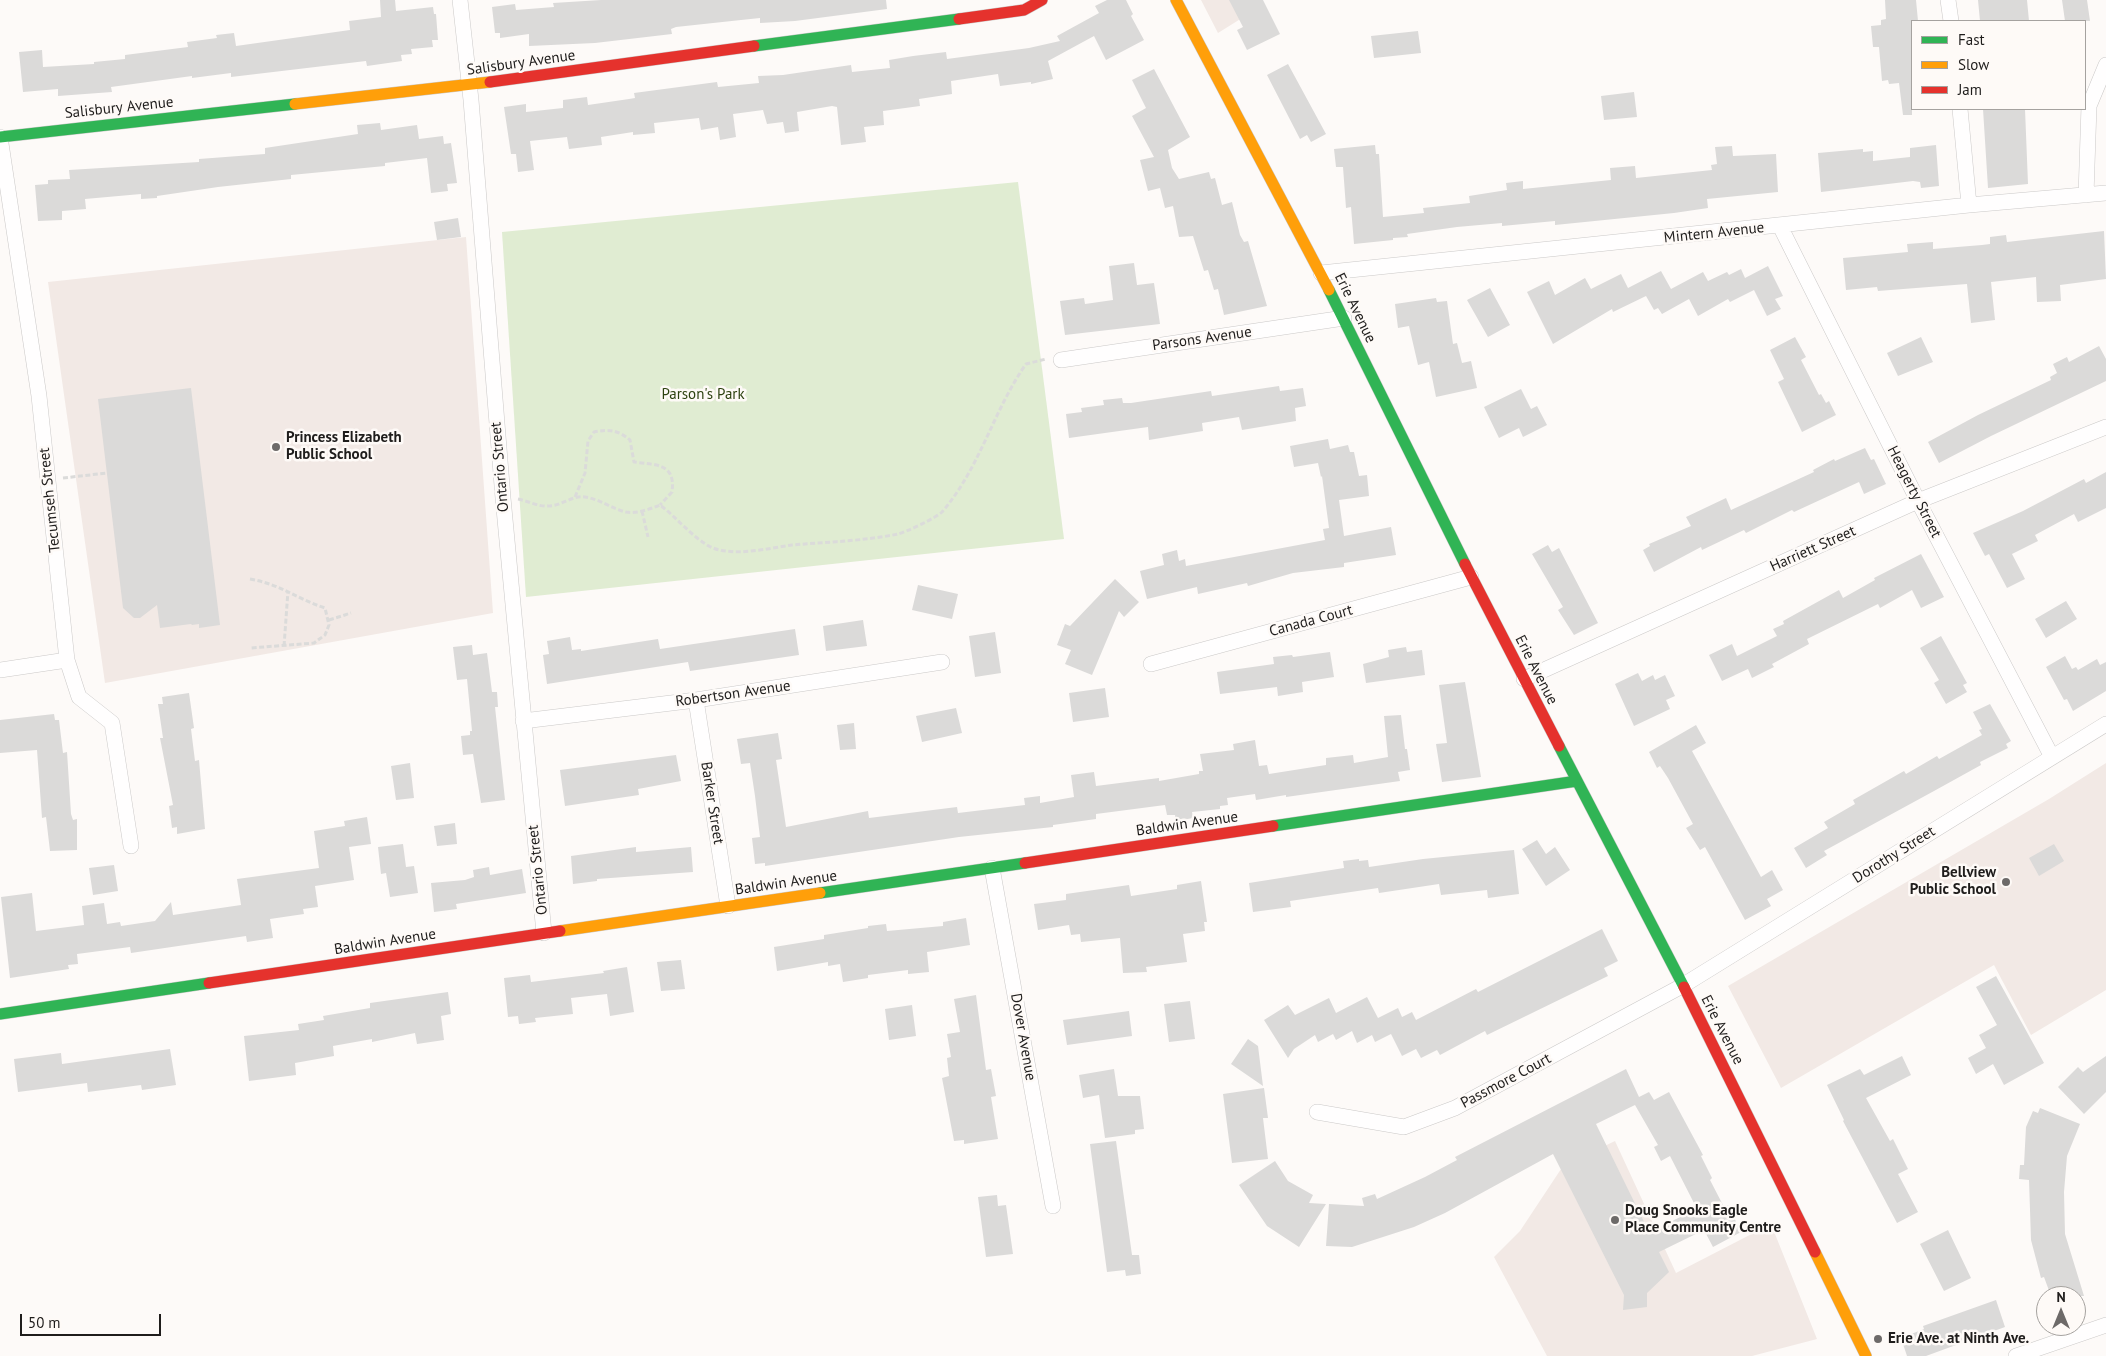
<!DOCTYPE html>
<style>
body{margin:0}
#map{position:relative;width:2106px;height:1356px;overflow:hidden;background:#fdfaf8;font-family:"PT Sans",sans-serif}
canvas{display:block}
.legend{position:absolute;left:1911px;top:20px;width:175px;height:90px;box-sizing:border-box;background:#fefaf7;border:1px solid #a5a29f;margin:0;padding:6px 9px;list-style:none;font-size:15px;color:#1f1d1c}
.legend li{display:flex;align-items:center;gap:10px;height:25px}
.legend b{width:25px;border:1px solid #a5a29f}
.north{position:absolute;left:2036px;top:1286px;width:50px;height:50px;box-sizing:border-box;background:#fefaf7;border:1px solid #a5a29f;border-radius:50%;rotate:0deg;font-size:14px;font-weight:700;line-height:20px;text-align:center;color:#1f1d1c}
.north::after{content:'';display:block;margin:auto;width:18px;height:22px;background:#6d6a69;clip-path:polygon(50% 0,100% 100%,50% 72%,0 100%)}
.scale{position:absolute;left:20px;top:1314px;width:141px;height:22px;box-sizing:border-box;border:2px solid #1f1d1c;border-top:0;padding-left:6px;font-size:15px;line-height:18px;white-space:nowrap;color:#1f1d1c;-webkit-text-stroke:4px #fefaf7;paint-order:stroke}
</style>
<div id="map">
<canvas width="2106" height="1356"></canvas>
<ul class="legend">
<li><b style="height:6px;background:#30b455"></b>Fast</li>
<li><b style="height:6px;background:#ff9f0a"></b>Slow</li>
<li><b style="height:6px;background:#e5322d"></b>Jam</li>
</ul>
<div class="north">N</div>
<div class="scale">50 m</div>
</div>
<script>
const ctx = document.querySelector('canvas').getContext('2d');
ctx.lineJoin = 'round';
function fillPath(path, color) { ctx.fillStyle = color; ctx.fill(path, 'evenodd'); }
function strokePath(path, color, width, dash) { ctx.strokeStyle = color; ctx.lineWidth = width; ctx.lineCap = dash ? 'butt' : 'round'; ctx.setLineDash(dash || []); ctx.stroke(path); }
function drawText(font, color, halo, rows, align = 'center') {
  ctx.font = font + ' "PT Sans",sans-serif'; ctx.lineWidth = 5; ctx.setLineDash([]); ctx.textBaseline = 'middle'; ctx.strokeStyle = halo; ctx.fillStyle = color; for (const [text, x, y, turn = 0] of rows) {
    ctx.save(); ctx.translate(x, y); ctx.rotate((+turn || 0) * Math.PI / 180); ctx.textAlign = isNaN(turn) ? turn : align; if (halo) ctx.strokeText(text, 0, 0); ctx.fillText(text, 0, 0); ctx.restore();
  }
}
const built = new Path2D(`
 M1201 0H1257L1258 8 1218 33Z
 M466 237 493 613 105 683 48 282Z
 M2106 763V990L2031 1035 1994 965 1781 1088 1728 986 2049 799Z
 M1615 1141 1676 1273 1771 1224 1817 1339 1752 1356H1547L1494 1257 1520 1231 1563 1166Z`);
const green = new Path2D(`
 M1018 182 1064 539 526 597 502 232Z`);
const building = new Path2D(`
 M380 0H395L396 11 433 7 434 14H436L438 40H432L433 47 411 49 412 54 401 55 402 61 367 66 366 61 231 77V73L192 78V76L111 87 112 92 58 96V89L23 92 19 52 42 50 43 67 94 64V62L125 59V55L188 47 187 42 217 38 216 35 234 33 236 46 350 30 349 21 381 17Z
 M601 0H886L887 9 795 21 760 23V18L741 20 676 27 671 29 672 34 595 43 529 46V34L500 38V33H495L492 7 515 4 516 10 554 7 553 3Z
 M1107 0H1126L1133 14 1131 16 1144 40 1106 60 1094 36 1048 61 1053 79 1031 84V82L1000 86 998 74 951 81 952 94 919 99 920 106 883 111 884 125 864 127 866 142 841 145 837 107 832 106 797 112 799 131 785 133 783 122 767 124 763 110 733 114 736 137 720 140 718 127 701 130 699 118 654 123 655 133 633 135V132L601 137 602 145 569 149 567 137 530 141 534 170 518 172 516 154H511L504 107 526 104V112L563 108V100L587 97 588 105 629 99 635 98 634 93 717 82 718 87 759 83 758 76 783 75 851 65 852 72 890 68 889 60 913 56 946 52 947 59 1029 48 1060 41 1057 36 1099 13 1095 6Z
 M1229 0H1263L1280 34 1247 50 1237 30 1243 27Z
 M1885 0H1916L1918 21H1912V115H1903L1899 83 1889 84 1888 80 1882 81 1879 47H1873L1871 26 1881 25V20L1886 19Z
 M1978 0H2027L2029 21H1980Z
 M2062 0H2087L2090 21H2065Z
 M1418 31 1421 53 1374 58 1371 36Z
 M1288 64 1326 134 1311 142 1307 135 1300 139 1267 75Z
 M1154 69 1190 137 1168 150 1172 168 1179 179 1209 172 1211 179 1215 178 1222 205 1232 202 1240 235 1244 242 1248 241 1267 306 1224 315 1218 289 1214 290 1208 270 1204 271 1193 236 1179 237 1173 206 1165 208 1160 188 1148 191 1140 160 1154 157 1132 116 1146 108 1132 80Z
 M1634 92 1637 117 1604 120 1601 96Z
 M1983 109H2025L2028 184 1988 188Z
 M380 123 381 130 417 125 419 139 443 136 444 144 451 143 457 183 447 184 448 191 431 193 427 158 385 163V166L291 175V179L218 187 157 196V198L141 199V194L85 199 86 209 62 211V220L38 221 35 185 48 184V180L70 179 69 170 199 162V159L265 154V148L358 134 357 125Z
 M1375 145 1376 154H1379L1383 217 1424 213 1423 208 1470 203 1469 196 1507 190 1506 183 1523 181V189L1611 180 1610 168 1635 166 1636 178 1712 170 1711 165 1717 164 1715 147 1732 146 1733 156 1776 154 1778 192 1707 199 1708 208 1674 213 1555 225V221L1502 226V223L1457 227 1407 234 1408 237 1393 238V240L1354 244 1351 207 1346 208 1343 167H1336L1334 149Z
 M1936 145 1939 186 1921 188 1920 182 1913 181 1821 192 1818 153 1863 149V152L1873 151V161L1910 157V148Z
 M458 218 461 237 437 240 434 222Z
 M2104 231 2106 279 2060 285 2061 301 2037 302 2036 277 1991 282 1995 320 1971 323 1967 284 1878 291 1877 287 1846 290 1843 258 1908 252 1907 244 1933 242V249L1982 245 1990 244V237L2006 235 2007 242Z
 M1134 263 1137 285 1154 283 1160 324 1065 335 1060 301 1084 298 1085 304 1113 300 1109 266Z
 M1768 266 1783 296 1775 299 1781 309 1767 316 1754 290 1730 302 1728 299 1698 316 1689 299 1662 314 1658 308 1654 310 1646 296 1613 312 1612 309 1553 344 1527 292 1549 281 1555 295 1585 278 1591 289 1621 274 1628 288 1661 271 1671 289 1703 272 1708 281 1727 272 1729 275 1741 269 1745 278Z
 M1490 288 1510 325 1488 337 1467 300Z
 M1436 298 1437 302 1447 301 1453 344 1457 343 1462 363 1471 361 1477 388 1436 397 1429 362 1418 365 1409 326 1398 328 1395 304Z
 M1795 337 1806 357 1801 360 1819 395 1821 394 1826 403 1829 401 1836 415 1802 432 1778 382 1784 379 1770 350Z
 M1921 337 1933 362 1898 376 1887 353Z
 M2099 346 2106 359V381L1991 436 1939 463 1928 442 1978 415 2051 380 2050 377 2057 373 2053 364 2067 357 2069 362Z
 M1279 386 1280 391 1303 388 1306 406 1295 408 1296 421 1242 430 1239 417 1202 423 1203 431 1149 440 1148 427 1069 438 1066 414 1082 412 1081 408 1104 405 1103 400 1122 398 1123 403H1131L1211 391 1212 396Z
 M191 388 220 625 199 628V624L192 625 191 624 160 628 157 605 140 618H134L123 608 98 399Z
 M1521 389 1531 409 1537 406 1547 425 1523 437 1519 428 1499 438 1484 407Z
 M1328 439 1330 449 1348 445 1350 452H1354L1359 476 1367 475 1369 496 1339 500 1344 536 1391 527 1396 555 1344 563V567L1293 573 1248 586 1247 583 1198 594 1197 587 1147 599 1140 571 1164 565 1162 554 1177 550 1179 561 1185 559 1186 566 1325 540 1323 529 1329 528 1322 476 1321 477 1318 463 1294 467 1290 446Z
 M1865 448 1871 460 1874 459 1886 484 1864 494 1859 482 1794 512 1792 510 1746 533 1744 530 1702 550 1701 547 1654 572 1643 550 1650 546 1649 544 1691 526 1686 517 1726 498 1731 510 1814 472 1813 470 1834 459 1835 461Z
 M2106 472V508L2078 522 2074 514 2035 535 2038 541 2012 554 2025 579 2007 588 1989 554 1985 556 1973 533 2023 511 2084 479 2086 483Z
 M1548 545 1552 552 1559 548 1598 623 1574 635 1558 610 1563 607 1532 554Z
 M1921 554 1944 597 1921 608 1912 590 1880 608 1878 604 1807 639 1809 644 1772 664 1774 667 1752 678 1748 669 1722 681 1709 655 1732 644 1737 656 1777 636 1773 629 1784 624 1783 621 1839 590 1843 598 1875 580 1874 578Z
 M1115 579 1139 602 1124 617 1119 611 1092 675 1065 664 1071 650 1057 645 1065 624 1070 626Z
 M918 585 958 594 952 619 912 610Z
 M2066 601 2077 619 2046 638 2035 619Z
 M863 620 867 646 826 651 823 626Z
 M795 629 799 655 690 671 688 662 547 684 543 655 549 654 547 641 570 637 572 650 581 649V651L658 639 660 649Z
 M995 632 1001 673 975 677 969 636Z
 M1941 636 1967 683 1963 685 1967 692 1946 704 1934 683 1939 680 1920 648Z
 M472 645 473 655 487 653 492 692H497L498 707H495L505 800 481 803 473 754 463 755 461 736 470 735V731H472L467 679 457 680 453 647Z
 M1406 647 1407 652 1422 650 1425 675 1366 683 1363 664 1389 657 1388 650Z
 M1330 652 1334 677 1302 682 1303 692 1278 696 1277 687 1220 694 1217 672 1274 664 1273 657 1292 655 1293 657Z
 M2065 656 2072 669 2076 667 2078 670 2097 659 2100 665 2106 662V691L2073 711 2067 699 2064 700 2046 667Z
 M1638 673 1642 681 1653 675 1655 680 1665 675 1675 696 1666 700 1670 709 1634 726 1615 684Z
 M1465 682 1481 777 1442 782 1436 744 1447 743 1439 685Z
 M1105 688 1109 717 1073 722 1069 693Z
 M189 693 194 728 191 729 195 761 199 760 205 829 177 834V827L172 828 169 806 173 805 160 738H163L158 704H163L162 697Z
 M1990 704 2011 741 2006 744 2008 748 1980 762 1981 765 1934 791 1824 851 1827 855 1806 868 1794 848 1828 828 1824 822 1855 804 1853 800 1904 771 1906 774 1937 756 1939 759 1982 735 1979 730 1982 729 1973 712Z
 M956 708 962 733 922 742 916 716Z
 M54 714 55 720H59L63 753 67 752 71 814 73 820 77 819V850L50 851 46 817 42 818 37 750 0 753V720Z
 M1401 715 1405 749H1407L1410 770 1398 772 1400 781 1286 797V795L1256 800 1255 794 1227 798 1228 805 1220 806V809L1192 812 1193 818 1176 821 1175 815H1167L1165 805 1096 814V819L1053 825V827L959 837 765 866V863L755 864 752 838 760 837 755 796 750 763 741 764 737 739 778 733 782 759 776 760 786 827 868 811 869 818 957 807 958 813 1025 805 1024 798 1040 796V803L1074 797 1071 775 1094 772 1096 786 1159 778V781L1199 774V771H1203L1200 754 1234 750 1233 744 1255 740 1259 766 1267 765 1269 774 1326 765V758L1353 755 1354 763 1388 757 1384 716Z
 M854 723 856 749 840 750 837 725Z
 M1696 725 1706 743 1692 751 1761 877 1772 870 1783 890 1767 899 1771 906 1745 920 1705 847 1700 850 1686 828 1693 824 1668 778 1660 766 1657 768 1649 752Z
 M676 755 681 781 638 789 639 795 565 806 560 770Z
 M410 763 414 798 396 800 391 766Z
 M367 817 371 844 349 847 354 880 315 886 318 907 303 909 304 914 270 919 273 938 247 942 246 936 131 953 130 947 77 954 78 964 68 965 69 969 10 978 1 897 32 893 36 931 84 925 82 906 104 903 107 924 120 922 121 926 155 921 171 902 173 915 241 905 237 879 319 868 314 831 345 826 344 821Z
 M455 823 457 844 437 846 434 826Z
 M1537 840 1546 854 1555 847 1570 870 1546 886 1522 849Z
 M403 844 406 867 414 866 418 893 390 897 386 873 381 874 378 847Z
 M2054 844 2064 861 2039 876 2029 858Z
 M636 847V852L691 847 693 872 597 879V881L573 884 571 856Z
 M1514 850 1519 894 1488 898 1487 890 1441 895 1439 884 1379 893 1378 888 1290 901 1291 907 1253 912 1249 883 1344 868 1343 861 1359 859V861L1368 860 1369 867 1423 859Z
 M114 865 118 891 93 895 89 868Z
 M489 867 490 875 522 869 526 893 456 904 457 909 434 912 431 883 465 880 474 877 473 870Z
 M1201 881 1207 922H1204L1205 931 1183 934 1187 962 1146 967 1147 972 1123 973 1120 938 1081 942 1080 934 1071 935 1069 925 1038 930 1034 904 1066 900V894L1129 885 1131 896 1177 889V885Z
 M966 918 970 945 927 952 929 972 908 974V970L868 975V978L843 982 840 964 828 966V962L777 971 774 947 824 939V935L868 928V926L886 924 887 931 943 926V922Z
 M1602 929 1618 961 1604 968 1608 976 1487 1035 1485 1031 1440 1055 1437 1050 1421 1058 1416 1049 1402 1056 1391 1034 1375 1042 1372 1035 1357 1043 1352 1031 1336 1040 1333 1034 1318 1042 1315 1035 1294 1049 1288 1058 1264 1020 1288 1005 1295 1015 1329 998 1336 1013 1367 997 1378 1018 1398 1008 1402 1017 1412 1012 1416 1020 1476 989 1478 992Z
 M681 960 685 989 661 991 657 962Z
 M627 967 634 1012 610 1016 607 994 571 998 573 1014 535 1018 536 1022 519 1024 518 1016 508 1017 504 978 530 975 531 982 604 973 603 971Z
 M1996 976 2044 1063 2004 1085 1993 1064 1976 1074 1968 1058 1986 1048 1979 1035 1997 1025 1976 987Z
 M448 992 451 1014 441 1016 444 1040 417 1044 415 1033 372 1042V1039L333 1046 334 1056 295 1063 296 1075 249 1081 244 1036 299 1030 298 1024 324 1020 323 1016 370 1008V1003Z
 M976 995 986 1070 991 1069 996 1096 991 1097 998 1139 964 1144V1140L954 1141 942 1078 949 1076 947 1058 951 1057 947 1034 960 1032 954 999Z
 M1190 1001 1195 1039 1169 1042 1164 1004Z
 M912 1005 916 1036 889 1040 885 1009Z
 M1129 1011 1132 1036 1067 1045 1063 1020Z
 M1248 1039 1258 1046 1263 1086 1231 1064Z
 M170 1049 176 1085 142 1090 141 1085 88 1092 87 1083 18 1092 14 1059 61 1053 62 1064Z
 M1902 1056 1911 1075 1866 1098 1890 1141 1893 1139 1908 1169 1898 1174 1918 1212 1897 1223 1843 1121 1844 1120 1827 1085 1860 1069 1864 1075Z
 M2106 1056V1092L2084 1114 2058 1087 2078 1067 2083 1072Z
 M1114 1069 1118 1096H1140L1144 1129 1135 1130V1134L1105 1138 1099 1095 1083 1098 1079 1075Z
 M1626 1069 1639 1097 1649 1092 1654 1100 1669 1092 1703 1155 1701 1156 1712 1178 1710 1180 1724 1207 1728 1205 1741 1232 1713 1247 1704 1230 1659 1252 1669 1272 1647 1293V1307L1623 1310 1624 1295 1553 1154 1445 1213 1414 1227 1352 1247 1326 1246 1329 1204 1364 1206 1362 1198 1375 1194 1377 1199 1425 1177 1457 1160 1455 1157ZM1635 1105 1658 1145 1654 1147 1661 1161 1670 1156 1697 1209 1649 1232 1596 1124Z
 M1264 1088 1268 1118H1263L1268 1159 1232 1163 1223 1094Z
 M2040 1108 2080 1124 2067 1156 2064 1192 2065 1234 2084 1296H2051L2044 1277 2041 1278 2031 1240 2029 1180 2019 1179 2020 1165H2024L2026 1127 2033 1111 2038 1113Z
 M1116 1141 1132 1255H1139L1141 1274 1126 1276 1125 1270 1107 1272 1090 1144Z
 M1275 1161 1288 1181 1313 1195 1309 1203 1326 1204 1299 1247 1267 1226 1239 1185Z
 M997 1195 998 1206 1006 1205 1013 1254 986 1257 978 1197Z
 M1948 1230 1971 1278 1944 1291 1920 1244Z
 M1996 1300 2005 1327 1926 1356H1907L1901 1338 1924 1329 1923 1326Z`);
const path = new Path2D(`
 M63 478 107 473
 M575 497 585 473 588 441 594 432C609 429 618 430 630 440L634 462C656 465 676 463 672 492L660 505
 M518 499C528 501 539 507 548 506 562 506 572 495 585 497 600 499 612 509 626 512 637 514 650 509 660 505 678 518 700 547 720 550 743 555 770 548 792 545 827 542 864 541 898 534 906 532 936 518 942 512 980 468 993 411 1026 364L1046 359
 M642 511 648 537
 M250 579C280 584 297 599 325 608L329 625 325 635 314 643 251 648
 M329 620 351 613
 M284 646 288 591`);
const street = new Path2D(`
 M460 0 471 100 503 498 544 933
 M1948 0 1951 21
 M1960 109 1969 205
 M0 137 39 396 67 660 79 697 112 723 131 846
 M2086 195 2089 106 2106 65
 M1780 226 1918 501 2052 757
 M1321 273 1969 205 2106 193
 M1061 360 1344 318
 M1151 664 1471 577
 M0 670 67 660
 M1524 679 1918 501 2106 427
 M696 700 728 906
 M523 721 696 700 942 662
 M992 868 1053 1206
 M1317 1112 1404 1127 1455 1108 1682 986 2106 724
 M2016 1356 2106 1325`);
const fast = new Path2D(`
 M754 46 959 19
 M0 137 295 104
 M1329 290 1465 564
 M1559 746 1684 987
 M1273 826 1577 781
 M820 893 1025 863
 M0 1014 209 983`);
const slow = new Path2D(`
 M1176 0 1329 290
 M295 104 490 82
 M560 931 820 893
 M1815 1252 1866 1356`);
const jam = new Path2D(`
 M959 19 1024 10 1042 0
 M490 82 754 46
 M1465 564 1559 746
 M1025 863 1273 826
 M209 983 560 931
 M1684 987 1815 1252`);
const markers = [
 [276,447,5,"#6d6a69"],
 [2006,882,5,"#6d6a69"],
 [1615,1220,5,"#6d6a69"],
 [1878,1339,5,"#6d6a69"]
];
const streetNames = [
 ["Salisbury Avenue",521,63,-8],
 ["Salisbury Avenue",119,108,-6],
 ["Mintern Avenue",1714,233,-6],
 ["Erie Avenue",1355,308,64],
 ["Parsons Avenue",1202,339,-8],
 ["Ontario Street",500,467,-95],
 ["Heagerty Street",1914,492,63],
 ["Tecumseh Street",50,500,-96],
 ["Harriett Street",1813,549,-24],
 ["Canada Court",1311,621,-15],
 ["Erie Avenue",1536,670,63],
 ["Robertson Avenue",733,694,-8],
 ["Barker Street",712,803,81],
 ["Baldwin Avenue",1187,824,-8],
 ["Dorothy Street",1894,855,-32],
 ["Ontario Street",538,870,-96],
 ["Baldwin Avenue",786,883,-8],
 ["Baldwin Avenue",385,942,-9],
 ["Erie Avenue",1722,1030,63],
 ["Dover Avenue",1023,1037,80],
 ["Passmore Court",1506,1081,-28]
];
const parkNames = [
 ["Parson's Park",703,395]
];
const poiNames = [
 ["Princess Elizabeth",286,438],
 ["Public School",286,455],
 ["Bellview",1996,873,"right"],
 ["Public School",1996,890,"right"],
 ["Doug Snooks Eagle",1625,1211],
 ["Place Community Centre",1625,1228],
 ["Erie Ave. at Ninth Ave.",1888,1339]
];
fillPath(built, '#f2e9e5');
fillPath(green, '#e0ecd2');
fillPath(building, '#dbdad9');
strokePath(street, '#cbc9c8', 16);
strokePath(fast, '#cbc9c8', 12);
strokePath(slow, '#cbc9c8', 12);
strokePath(jam, '#cbc9c8', 12);
strokePath(path, '#dbdbda', 3, [5, 2.5]);
strokePath(street, '#fffefe', 15);
strokePath(fast, '#30b455', 11);
strokePath(slow, '#ff9f0a', 11);
strokePath(jam, '#e5322d', 11);
for (const [x, y, r, color] of markers) { const dot = new Path2D(); dot.arc(x, y, r, 0, 2 * Math.PI); ctx.fillStyle = color; ctx.fill(dot); strokePath(dot, '#fefaf7', 2); }
drawText('15px', '#1f1d1c', '#fefaf7', streetNames);
drawText('15px', '#2d4210', '#fefaf7', parkNames);
drawText('bold 15px', '#1f1d1c', '#fefaf7', poiNames, 'left');
</script>
